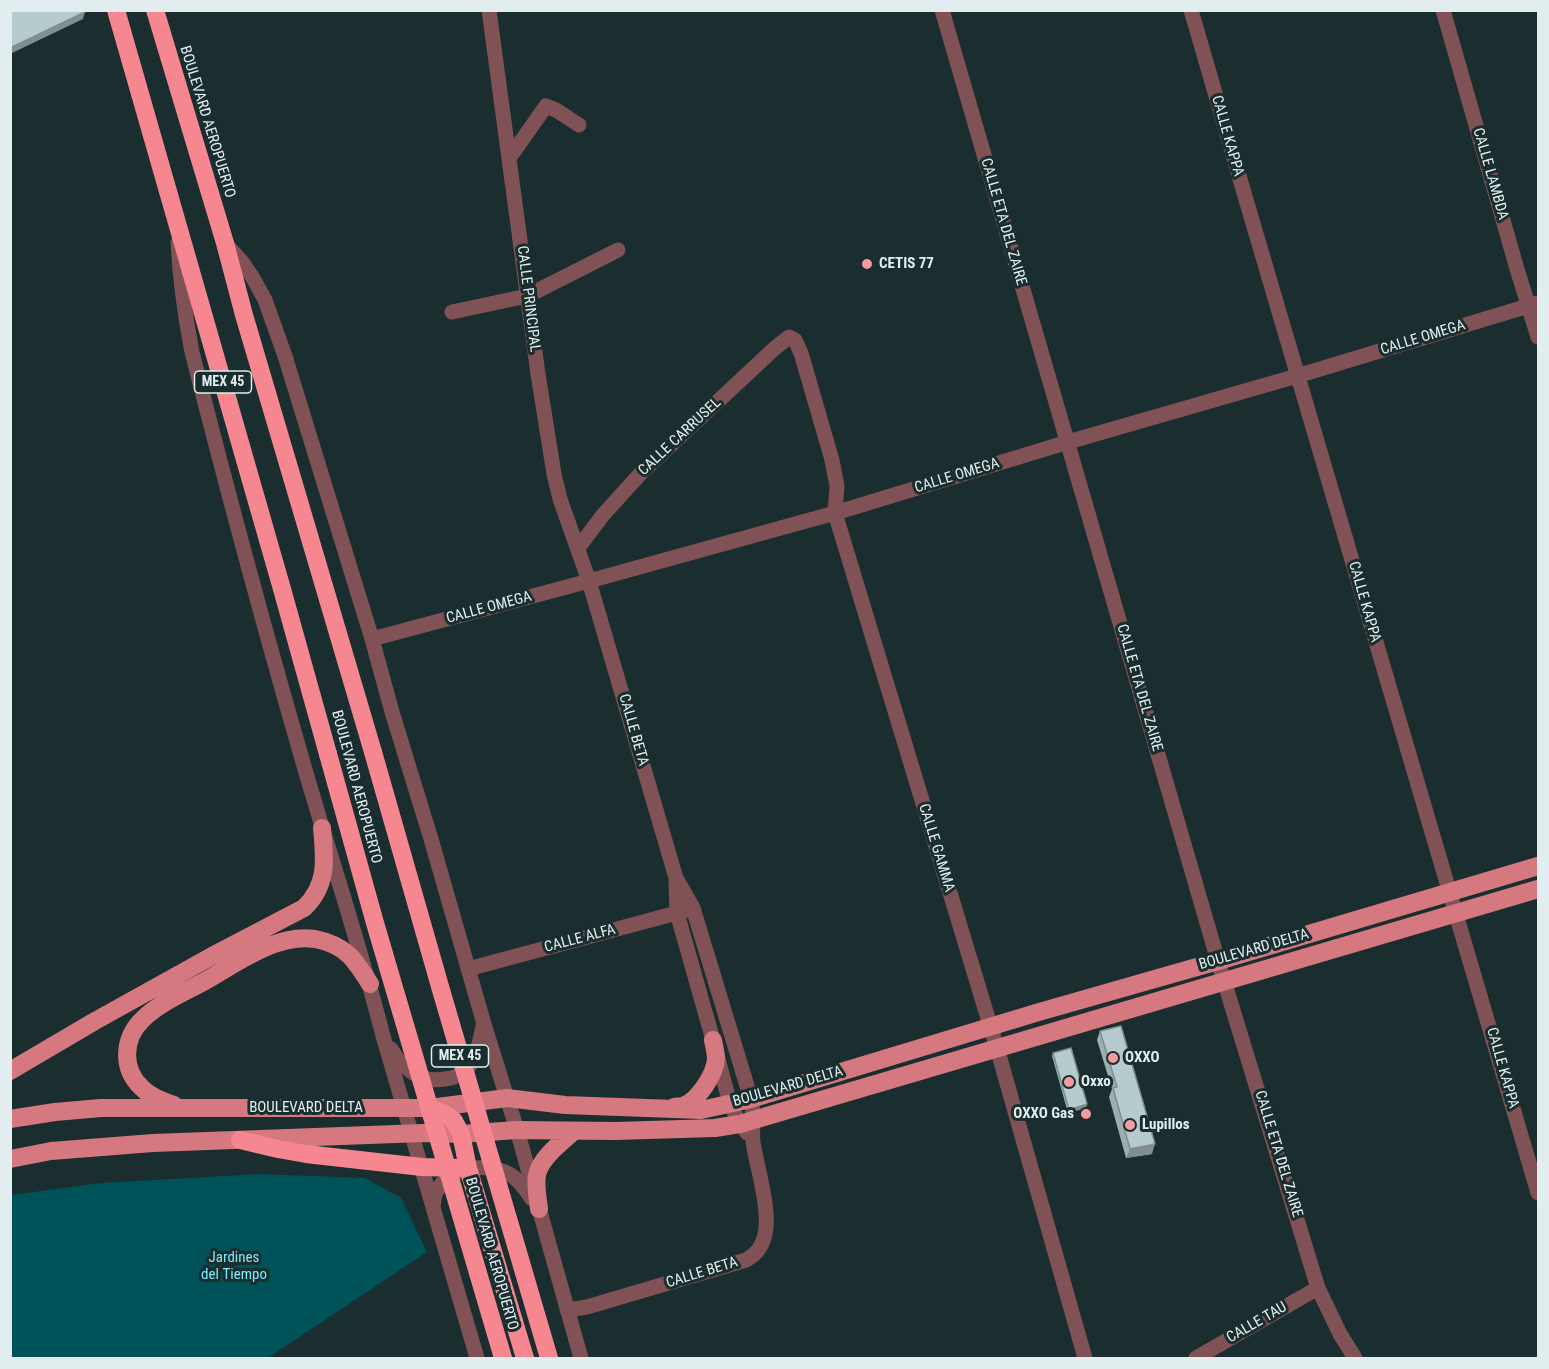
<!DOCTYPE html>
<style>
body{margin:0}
#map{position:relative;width:1549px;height:1369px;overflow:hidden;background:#1a2d2f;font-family:"Roboto Condensed",sans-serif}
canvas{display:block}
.frame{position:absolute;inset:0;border:12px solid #e2edef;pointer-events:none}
</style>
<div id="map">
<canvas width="1549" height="1369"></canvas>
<div class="frame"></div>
</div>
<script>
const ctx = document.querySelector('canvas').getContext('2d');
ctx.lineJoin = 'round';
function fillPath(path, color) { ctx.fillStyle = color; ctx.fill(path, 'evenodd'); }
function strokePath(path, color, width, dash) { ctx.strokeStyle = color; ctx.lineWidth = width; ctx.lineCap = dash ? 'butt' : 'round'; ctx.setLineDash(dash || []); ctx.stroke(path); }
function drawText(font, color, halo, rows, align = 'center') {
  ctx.font = font + ' "Roboto Condensed",sans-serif'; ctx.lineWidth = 6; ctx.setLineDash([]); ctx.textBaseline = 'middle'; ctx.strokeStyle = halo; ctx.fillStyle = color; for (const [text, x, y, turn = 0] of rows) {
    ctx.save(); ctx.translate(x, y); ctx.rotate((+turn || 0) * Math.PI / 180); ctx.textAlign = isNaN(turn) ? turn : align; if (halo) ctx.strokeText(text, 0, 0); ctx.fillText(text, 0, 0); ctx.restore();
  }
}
const green = new Path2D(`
 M259 1174 365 1178 401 1198 427 1252 268 1358H11V1195L101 1183Z`);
const minor = new Path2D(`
 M489 10 538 374 554 474 560 499 589 581 676 878 693 908 751 1099C752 1107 754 1115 753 1123 753 1129 752 1135 753 1142 757 1170 776 1223 760 1247 757 1253 752 1256 746 1260L587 1307 567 1310
 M942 10 1218 961 1318 1288 1340 1334 1355 1358
 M1191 10C1305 405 1423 799 1538 1193
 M1443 10 1517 269 1538 337
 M510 157 546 106 556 110 579 125
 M178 243C180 280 185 316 192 352 226 486 262 620 300 752 327 847 359 941 383 1036L477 1358
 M225 243 242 262 253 278 265 300 285 356 372 639 392 712 431 839 484 1024 517 1130 581 1358
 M452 312 527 296 618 250
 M578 548 603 515 641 473 775 348 789 337 795 340 801 353 832 460 837 486 835 513 997 1048 1085 1358
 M372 639 589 581 835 513 1068 442 1297 376 1538 303
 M676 881 677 913 713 1040 730 1104 740 1124 747 1133
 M468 969 684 911
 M391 1049C403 1069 421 1083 445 1079 453 1078 460 1076 466 1070 477 1059 480 1040 483 1026
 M433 1206C434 1201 434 1196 436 1192 450 1167 487 1161 511 1175 520 1181 526 1190 532 1199
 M1196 1358 1318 1288`);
const major = new Path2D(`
 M10 1071 95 1021 212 956 304 908C328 885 325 860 322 828
 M174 1105C162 1101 151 1097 142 1088 121 1069 123 1038 143 1019 159 1003 185 992 205 981 237 963 277 933 315 939 346 945 355 960 370 984
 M674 1107C677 1106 680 1107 683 1106 698 1101 715 1074 716 1059 716 1053 714 1046 713 1040
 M10 1119 55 1112 101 1108H430L507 1098 565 1105 701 1110 751 1099 1039 1012 1218 961 1538 866
 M10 1159 51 1151 153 1143 423 1133 461 1134 517 1130 615 1131 715 1128 740 1124 1538 889
 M539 1209C538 1199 535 1186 537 1175 540 1158 562 1142 574 1131`);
const highway = new Path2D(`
 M116 10 282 589 328 754
 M155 10 225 243 244 315 373 752
 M430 1108 448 1116 454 1121 461 1134 468 1168 525 1358
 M240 1140 278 1149 306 1154 422 1167 460 1168`);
const highwayBridge = new Path2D(`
 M373 752 441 990 549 1358
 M328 754 375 923 503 1358`);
const wall = new Path2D(`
 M1100 1031 1152 1154 1126 1158 1109 1097 1112 1089 1097 1040Z
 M1053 1053 1086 1108 1068 1113 1052 1056Z`);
const shadedWall = new Path2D(`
 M85 12 83 19 10 54V48Z
 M1087 1104 1086 1108 1068 1113 1069 1110Z
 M1155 1144 1152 1154 1126 1158 1130 1149Z`);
const building = new Path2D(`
 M10 10H85V12L10 48Z
 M1121 1026 1155 1144 1130 1149 1113 1088 1117 1087 1100 1031Z
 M1071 1048 1087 1104 1069 1110 1053 1053Z`);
const markers = [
 [867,264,6,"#f49aa1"],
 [1113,1058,6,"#f49aa1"],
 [1069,1082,6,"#f49aa1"],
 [1086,1114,6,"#f49aa1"],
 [1130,1125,6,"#f49aa1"]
];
const shields = [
 [223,382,57],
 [460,1056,57]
];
const shieldNames = [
 ["MEX 45",223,382],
 ["MEX 45",460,1056]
];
const streetNames = [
 ["BOULEVARD AEROPUERTO",207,122,73],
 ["CALLE KAPPA",1227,136,74],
 ["CALLE LAMBDA",1490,174,74],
 ["CALLE ETA DEL ZAIRE",1003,222,74],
 ["CALLE PRINCIPAL",528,299,83],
 ["CALLE OMEGA",1423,338,-17],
 ["CALLE CARRUSEL",680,437,-43],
 ["CALLE OMEGA",957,476,-17],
 ["CALLE KAPPA",1364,602,74],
 ["CALLE OMEGA",489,608,-15],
 ["CALLE ETA DEL ZAIRE",1139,688,74],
 ["CALLE BETA",633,730,74],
 ["BOULEVARD AEROPUERTO",356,787,75],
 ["CALLE GAMMA",936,848,73],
 ["CALLE ALFA",580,939,-15],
 ["BOULEVARD DELTA",1254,950,-16],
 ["CALLE KAPPA",1502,1068,74],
 ["BOULEVARD DELTA",788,1087,-16],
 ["BOULEVARD DELTA",306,1108],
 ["CALLE ETA DEL ZAIRE",1278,1154,73],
 ["BOULEVARD AEROPUERTO",491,1254,74],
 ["CALLE BETA",702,1273,-17],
 ["CALLE TAU",1257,1323,-30]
];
const poiNames = [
 ["CETIS 77",879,264],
 ["OXXO",1125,1058],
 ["Oxxo",1081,1082],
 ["OXXO Gas",1074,1114,"right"],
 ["Lupillos",1142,1125]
];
const parkNames = [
 ["Jardines",234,1258],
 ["del Tiempo",234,1275]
];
fillPath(green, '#005259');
strokePath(minor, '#805255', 15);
strokePath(major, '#d57880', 18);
strokePath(highway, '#f68791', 18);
strokePath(highwayBridge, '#f68791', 18);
fillPath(wall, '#9cafb0');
fillPath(shadedWall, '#7f8e90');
fillPath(building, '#b5cbcd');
strokePath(building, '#7f8e90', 1.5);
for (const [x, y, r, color] of markers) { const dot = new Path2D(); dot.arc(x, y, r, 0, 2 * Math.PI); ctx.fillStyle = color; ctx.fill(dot); strokePath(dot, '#1a2d2f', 2); }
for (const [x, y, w] of shields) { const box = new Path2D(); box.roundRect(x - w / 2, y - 11, w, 22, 4.5); ctx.fillStyle = '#1a2d2f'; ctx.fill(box); strokePath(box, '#e2edef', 1.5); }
drawText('bold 14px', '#e2edef', null, shieldNames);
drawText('15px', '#e2edef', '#1a2d2f', streetNames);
drawText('bold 15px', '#e2edef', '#1a2d2f', poiNames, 'left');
drawText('15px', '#79edf9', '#1a2d2f', parkNames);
</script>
